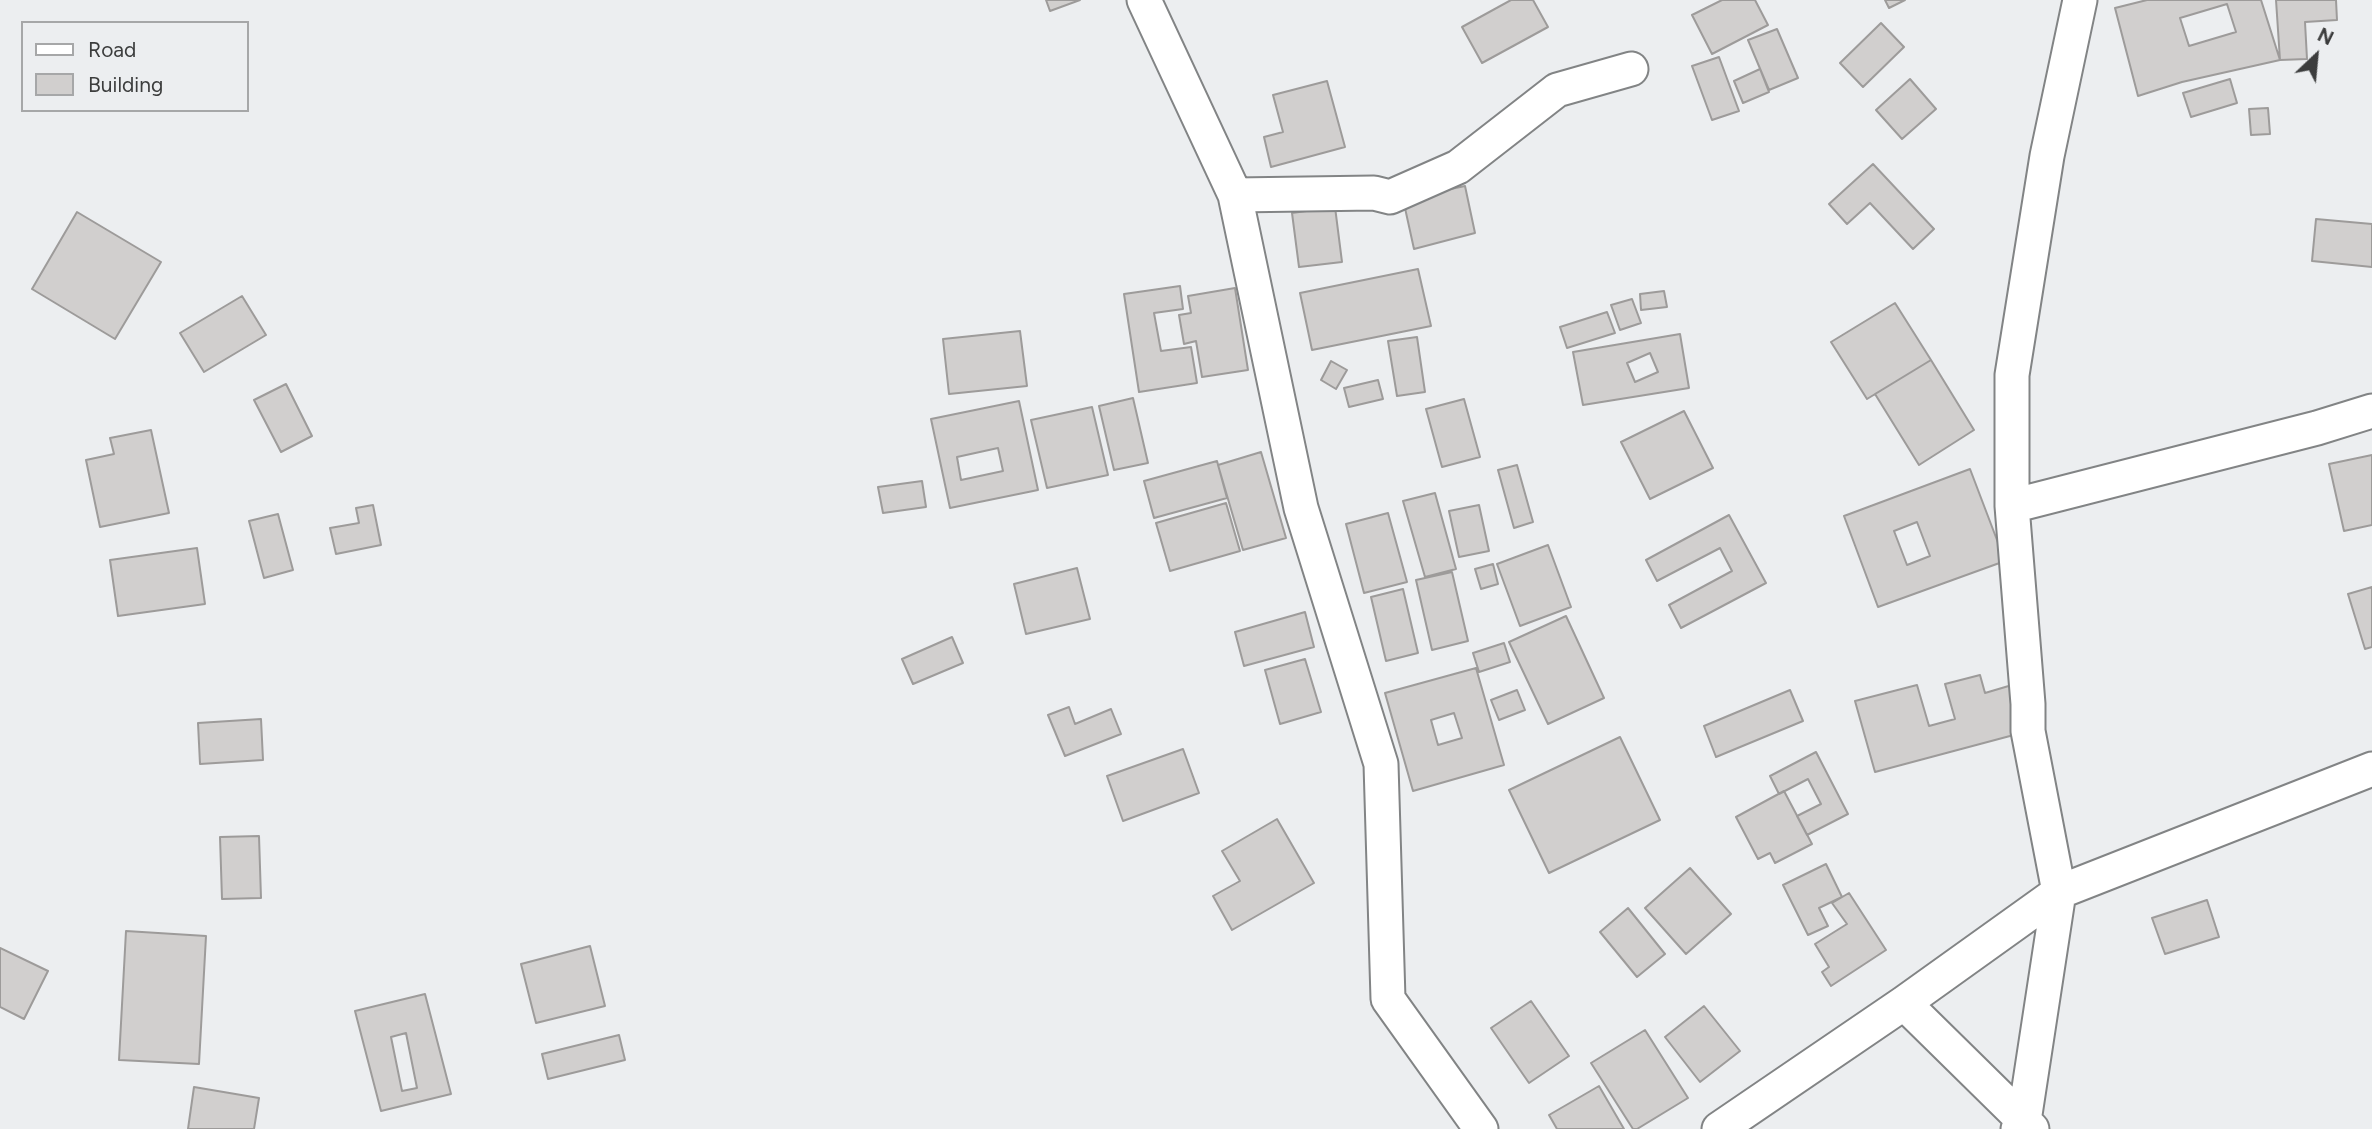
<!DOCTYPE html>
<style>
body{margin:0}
#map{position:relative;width:2372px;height:1129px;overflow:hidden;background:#eceef0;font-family:Figtree,sans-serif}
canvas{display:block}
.legend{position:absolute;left:21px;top:21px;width:228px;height:91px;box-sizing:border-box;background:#eceef0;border:2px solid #a6a7a8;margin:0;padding:9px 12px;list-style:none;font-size:21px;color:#3c3d3d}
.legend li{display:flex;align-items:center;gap:14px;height:35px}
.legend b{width:35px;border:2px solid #a6a7a8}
.north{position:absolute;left:2281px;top:21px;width:70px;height:70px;-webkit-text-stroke:5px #eceef0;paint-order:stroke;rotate:26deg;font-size:19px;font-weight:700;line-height:28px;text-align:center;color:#3c3d3d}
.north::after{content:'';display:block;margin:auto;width:24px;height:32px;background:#3c3d3d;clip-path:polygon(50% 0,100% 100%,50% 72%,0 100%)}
</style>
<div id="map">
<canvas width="2372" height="1129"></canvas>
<ul class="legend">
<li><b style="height:9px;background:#fff"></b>Road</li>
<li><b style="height:19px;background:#d1cfce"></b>Building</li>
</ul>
<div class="north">N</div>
</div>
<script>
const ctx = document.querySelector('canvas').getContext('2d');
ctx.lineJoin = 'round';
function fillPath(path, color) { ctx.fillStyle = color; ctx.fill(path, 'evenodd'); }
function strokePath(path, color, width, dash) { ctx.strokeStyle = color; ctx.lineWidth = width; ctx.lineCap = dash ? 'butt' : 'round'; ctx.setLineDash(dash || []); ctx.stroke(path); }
const building = new Path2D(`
 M1046 0H1080L1050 11Z
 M1511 0H1533L1548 27 1482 63 1462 27Z
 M1722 0H1755L1768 25 1712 54 1692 15Z
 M1885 0H1905L1889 8Z
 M2147 0H2261L2280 60 2182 82 2138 96 2115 8ZM2227 4 2236 32 2189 46 2180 18Z
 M2276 0H2336L2337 20 2305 22 2307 59 2280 60Z
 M1881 23 1904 47 1863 87 1840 63Z
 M1777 29 1798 78 1769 90 1748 40Z
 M1719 57 1739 111 1712 120 1692 66Z
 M1760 69 1769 92 1743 103 1734 81Z
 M1910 79 1936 109 1902 139 1876 110Z
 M2230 79 2237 103 2191 117 2183 93Z
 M1327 81 1345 147 1271 167 1264 137 1283 132 1273 95Z
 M2268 108 2270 134 2251 135 2249 109Z
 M1873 164 1934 229 1913 249 1870 203 1847 224 1829 204Z
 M1465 186 1475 233 1414 249 1403 199Z
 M1335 207 1342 262 1299 267 1292 213Z
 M77 212 161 262 115 339 32 289Z
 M2316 219 2372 224V267L2312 261Z
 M1418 269 1431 326 1312 350 1300 293Z
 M1180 286 1183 309 1154 313 1161 351 1191 347 1197 383 1139 392 1124 294Z
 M1235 288 1248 370 1202 377 1196 341 1184 344 1179 315 1191 313 1188 296Z
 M1664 291 1667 307 1641 310 1640 294Z
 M242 296 266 335 204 372 180 333Z
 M1632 299 1641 323 1620 330 1611 305Z
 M1895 303 1931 360 1867 399 1831 342Z
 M1607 312 1615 333 1567 348 1560 327Z
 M1020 331 1027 386 949 394 943 339Z
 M1680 334 1689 388 1583 405 1573 352ZM1650 353 1658 372 1635 382 1627 363Z
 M1417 337 1425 392 1397 396 1388 341Z
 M1931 360 1974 430 1919 465 1875 394Z
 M1331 361 1347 370 1336 389 1321 380Z
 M1378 380 1383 399 1349 407 1344 388Z
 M286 384 312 436 281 452 254 400Z
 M1133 398 1148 463 1114 470 1099 406Z
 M1464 399 1480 457 1442 467 1426 409Z
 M1019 401 1038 490 950 508 931 419ZM998 448 1003 471 961 480 957 457Z
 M1092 407 1108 475 1047 488 1031 420Z
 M1684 411 1713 468 1650 499 1621 442Z
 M151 430 169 513 100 527 86 460 114 454 110 438Z
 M1261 452 1286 538 1243 550 1218 465Z
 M2372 455V525L2344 531 2329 464Z
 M1217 461 1227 498 1154 518 1144 481Z
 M1517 465 1533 522 1514 528 1498 470Z
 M1970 469 2005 561 1878 607 1844 516ZM1917 522 1930 556 1907 565 1894 531Z
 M922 481 926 507 883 513 878 487Z
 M1435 493 1456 569 1425 577 1403 501Z
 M1226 503 1240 551 1170 571 1156 523Z
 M373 505 381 545 336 554 330 528 359 523 356 508Z
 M1479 505 1489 551 1459 557 1449 511Z
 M1388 513 1407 582 1364 593 1346 524Z
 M278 514 293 570 264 578 249 521Z
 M1729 515 1766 583 1681 628 1669 605 1732 571 1720 548 1657 581 1646 560Z
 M1548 545 1571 607 1520 626 1497 564Z
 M197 548 205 604 118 616 110 560Z
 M1493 564 1498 584 1481 589 1475 569Z
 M1077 568 1090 619 1026 634 1014 584Z
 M1452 572 1468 641 1432 650 1416 580Z
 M2372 587V647L2365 649 2348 594Z
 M1403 589 1418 653 1386 661 1371 597Z
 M1305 612 1314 647 1244 666 1235 632Z
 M1566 616 1604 698 1548 724 1509 642Z
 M952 637 963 663 913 684 902 659Z
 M1504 643 1510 662 1479 672 1473 653Z
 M1305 659 1321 712 1280 724 1265 670Z
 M1476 668 1504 765 1413 791 1385 693ZM1454 713 1462 738 1438 745 1431 720Z
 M1980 675 1985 693 2012 685 2025 732 1875 772 1855 701 1917 685 1929 726 1955 719 1945 684Z
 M1517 690 1525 710 1499 720 1491 700Z
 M1790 690 1803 721 1716 757 1704 726Z
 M1069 707 1075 724 1111 709 1121 734 1065 756 1048 715Z
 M261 719 263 760 200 764 198 723Z
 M1620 737 1660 820 1549 873 1509 790Z
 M1183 749 1199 793 1123 821 1107 776Z
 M1816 752 1848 814 1807 835 1797 816 1821 804 1808 779 1779 794 1770 776Z
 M1784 791 1812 844 1775 863 1770 853 1758 859 1736 817Z
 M1277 819 1314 883 1232 930 1213 896 1240 881 1222 851Z
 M259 836 261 898 222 899 220 837Z
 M1826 864 1842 897 1819 908 1828 926 1808 935 1783 885Z
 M1690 868 1731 914 1686 954 1645 908Z
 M1849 893 1886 950 1831 986 1822 972 1829 967 1815 944 1847 924 1832 903Z
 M2207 900 2219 937 2165 954 2152 918Z
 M1628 908 1665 954 1637 977 1600 932Z
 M126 931 206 936 199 1064 119 1060Z
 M590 946 605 1006 536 1023 521 964Z
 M0 948 48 971 24 1019 0 1007Z
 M425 994 451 1094 381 1111 355 1011ZM406 1033 417 1088 402 1091 391 1037Z
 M1531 1001 1569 1056 1529 1083 1491 1028Z
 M1704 1006 1740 1051 1700 1082 1665 1037Z
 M1645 1030 1688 1098 1637 1129H1633L1591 1063Z
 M619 1035 625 1060 548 1079 542 1054Z
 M1599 1086 1624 1129H1557L1549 1115Z
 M194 1087 259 1098 254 1129H188Z`);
const street = new Path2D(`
 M1144 0 1235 195 1301 508 1381 764 1388 999 1481 1129
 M1235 195 1374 193 1390 197 1458 167 1557 90 1631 69
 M2012 506 2317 428 2372 411
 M1904 1003 2024 1121 2018 1129
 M1719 1129 1904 1003 2059 892 2028 731V704L2012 506V375L2047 156 2080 0
 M2032 1129 2024 1121 2059 892 2372 769`);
fillPath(building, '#d1cfce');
strokePath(building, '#9d9b9a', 2);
strokePath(street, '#828485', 37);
strokePath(street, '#fff', 33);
</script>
